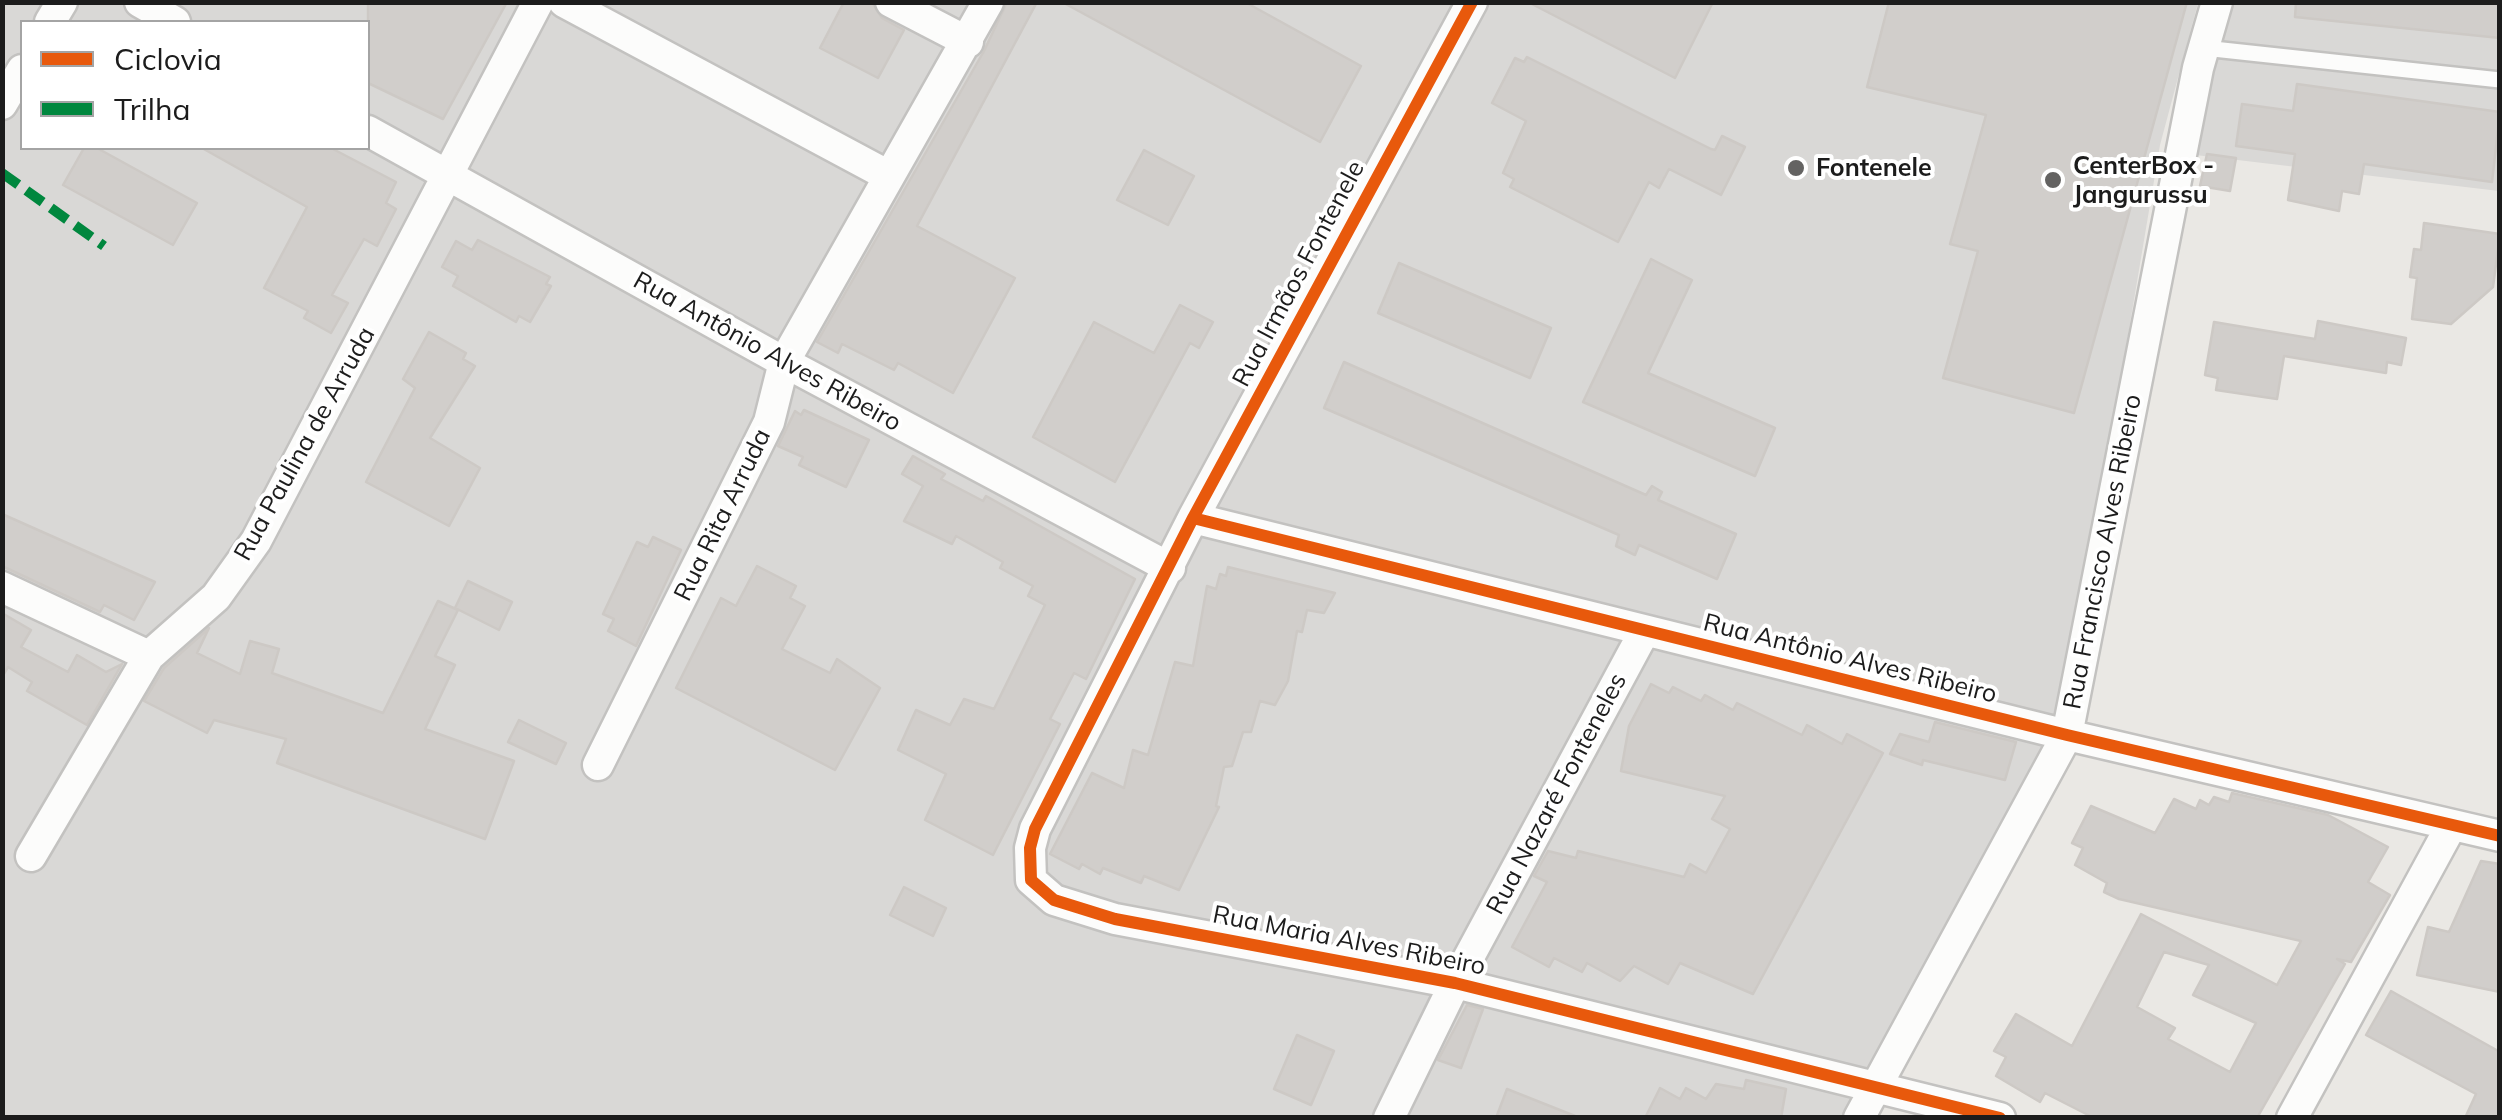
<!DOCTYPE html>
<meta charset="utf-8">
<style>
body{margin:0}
#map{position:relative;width:2502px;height:1120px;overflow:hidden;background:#eae8e4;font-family:Mulish,sans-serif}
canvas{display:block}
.frame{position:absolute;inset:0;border:5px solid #1c1c1c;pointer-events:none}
.legend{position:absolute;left:20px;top:20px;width:350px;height:130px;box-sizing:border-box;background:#fff;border:2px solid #a4a4a4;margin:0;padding:12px 18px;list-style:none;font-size:30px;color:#1c1c1c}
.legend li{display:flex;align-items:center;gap:20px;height:50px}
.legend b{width:50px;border:2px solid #a4a4a4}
</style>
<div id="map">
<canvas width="2502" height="1120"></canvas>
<div class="frame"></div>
<ul class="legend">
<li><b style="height:12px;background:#e8590c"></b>Ciclovia</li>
<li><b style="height:12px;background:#00873e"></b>Trilha</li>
</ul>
</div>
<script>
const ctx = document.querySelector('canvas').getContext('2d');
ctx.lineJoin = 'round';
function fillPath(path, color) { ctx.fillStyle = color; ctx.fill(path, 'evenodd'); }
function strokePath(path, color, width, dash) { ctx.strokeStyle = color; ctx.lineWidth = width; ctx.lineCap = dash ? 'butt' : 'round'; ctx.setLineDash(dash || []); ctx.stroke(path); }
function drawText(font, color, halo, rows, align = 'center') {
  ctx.font = font + ' Mulish,sans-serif'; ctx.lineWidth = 8; ctx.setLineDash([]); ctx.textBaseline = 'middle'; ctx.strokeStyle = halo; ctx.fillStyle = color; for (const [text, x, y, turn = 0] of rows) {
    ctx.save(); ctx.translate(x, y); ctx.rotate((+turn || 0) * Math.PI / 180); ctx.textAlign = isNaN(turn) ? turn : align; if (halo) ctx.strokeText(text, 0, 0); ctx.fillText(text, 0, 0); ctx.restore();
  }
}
const residential = new Path2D(`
 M2 3H2198L2160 145 2061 734 1841 1118 3 1117ZM22 22H368V148H22Z
 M2233 3H2499V191L2187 154Z`);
const building = new Path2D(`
 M368 2H507L443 119 368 83Z
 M844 2H872L882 18 904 30 878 78 820 48Z
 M1007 2H1037L917 226 1015 278 953 393 898 363 894 370 842 344 838 353 817 342 984 51Z
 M1062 2H1245L1361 66 1320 142Z
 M1528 2H1713L1675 78Z
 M1889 2H2187L2074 413 1943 378 1978 251 1950 244 1986 115 1867 87Z
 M2296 2H2500V38L2295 17Z
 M1527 57 1711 149 1715 150 1722 136 1745 147 1721 195 1669 169 1659 188 1649 182 1618 242 1510 187 1514 179 1503 173 1526 121 1492 103 1515 58 1524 62Z
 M2297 84 2500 112 2492 182 2364 164 2359 194 2342 191 2339 211 2288 200 2295 154 2236 146 2242 104 2293 111Z
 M84 148H97L197 203 173 245 63 185Z
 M202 148H331L396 182 386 203 396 209 377 246 364 239 332 295 348 303 331 333 304 318 308 311 264 288 307 207Z
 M1144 150 1194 176 1168 225 1117 200Z
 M2207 154 2236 158 2230 191 2200 186Z
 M2424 223 2500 234 2493 287 2451 324 2412 319 2417 278 2410 277 2414 249 2421 250Z
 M478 240 550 277 546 284 551 286 530 322 519 316 516 322 453 286 458 276 442 267 456 241 472 250Z
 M1651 259 1692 280 1648 373 1775 428 1755 476 1583 402Z
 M1399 263 1551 328 1530 378 1378 313Z
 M1180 305 1213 322 1199 348 1190 343 1115 482 1033 437 1094 322 1154 353Z
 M2318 321 2406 338 2401 365 2387 362 2386 373 2284 356 2277 399 2216 390 2218 378 2205 375 2214 322 2315 339Z
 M429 332 466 353 463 359 475 366 430 438 480 468 449 526 366 482 415 388 403 379Z
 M1344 362 1646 495 1652 486 1662 492 1658 500 1736 534 1717 579 1639 545 1635 555 1616 546 1619 535 1324 408Z
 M804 410 869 440 846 487 799 465 803 457 778 446 795 411 801 415Z
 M913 456 945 474 941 479 983 501 986 496 1135 579 1086 679 1074 673 1050 719 1060 724 993 855 925 820 946 774 898 750 916 710 950 725 964 699 994 709 1045 605 1028 596 1033 586 1000 568 1003 562 956 536 952 544 904 521 923 486 902 474Z
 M2 514 155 582 134 620 104 605 100 612 2 566Z
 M653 537 681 550 636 646 608 631 614 619 603 614 637 542 648 547Z
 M757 566 796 586 790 598 805 606 782 649 830 673 837 659 880 688 835 770 676 688 721 598 736 606Z
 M1228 567 1335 593 1324 613 1307 610 1302 632 1297 631 1288 681 1275 705 1260 701 1251 732H1243L1232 766 1224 767 1216 806 1219 807 1179 890 1144 876 1141 883 1103 868 1100 874 1082 864 1079 869 1050 854 1092 773 1124 788 1133 750 1148 755 1175 662 1193 666 1207 586 1216 589 1220 574 1226 576Z
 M468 581 512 602 499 630 455 608Z
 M438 601 458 610 435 656 455 665 425 729 514 761 485 839 277 763 286 739 214 720 207 733 144 701 164 668 209 628 197 653 240 674 250 641 279 649 272 673 383 713Z
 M2 613 31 630 21 647 68 672 77 655 106 672 122 664 87 725 27 691 32 682 8 667 2 677Z
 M1651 684 1669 693 1673 687 1701 701 1705 695 1733 710 1737 703 1802 735 1807 725 1842 744 1847 734 1883 753 1753 994 1680 963 1668 984 1634 966 1620 981 1587 963 1582 972 1554 958 1549 967 1512 947 1547 882 1534 876 1548 851 1576 858 1578 851 1684 877 1690 864 1706 873 1730 829 1712 819 1725 796 1621 771 1629 726Z
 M519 720 566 743 556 764 508 742Z
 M1935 722 2016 742 2005 780 1923 760 1922 765 1890 754 1900 734 1929 742Z
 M2232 793 2328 815 2388 847 2368 882 2390 895 2351 962 2337 959 2345 964 2257 1118H2094L2045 1093 2040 1102 1996 1076 2006 1057 1994 1051 2016 1014 2072 1046 2141 914 2277 985 2301 941 2119 899 2104 892 2107 883 2075 865 2083 848 2072 843 2091 806 2155 833 2174 799 2196 809 2200 800 2209 805 2214 797 2229 802ZM2164 952 2209 965 2193 995 2256 1023 2230 1072 2168 1039 2175 1028 2137 1007Z
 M2481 861 2500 864V992L2417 975 2428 927 2449 932Z
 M904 887 946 908 933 936 890 915Z
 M2391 991 2500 1052V1118H2465L2476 1094 2366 1035Z
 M1467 1005 1483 1009 1461 1068 1438 1060Z
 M1297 1035 1334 1051 1311 1105 1274 1089Z
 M1746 1080 1786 1089 1781 1118H1645L1660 1088 1680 1099 1686 1088 1706 1099 1716 1084 1744 1089Z
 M1507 1089 1575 1116V1118H1496Z`);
const lane = new Path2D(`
 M2204 48 2500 80`);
const street = new Path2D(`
 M140 2 175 22
 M564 2 887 175
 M891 2 968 42
 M1472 2 1193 518 1035 829 1030 848 1031 880 1054 900 1115 919 1455 983 2000 1118
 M50 22 62 2
 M2 104 22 70
 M368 131 784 362 1170 568
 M1193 518 2067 735 2500 836
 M2 587 149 656
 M598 765 769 422 784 362 988 2
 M31 856 149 656 216 597 256 541 538 2
 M1389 1118 1455 983 1644 632
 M1859 1118 2067 735 2198 68 2217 2
 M2292 1118 2450 828`);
const quiet = new Path2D(`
 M2 173 104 246`);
const cycleway = new Path2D(`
 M1472 2 1193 518 1035 829 1030 848 1031 880 1054 900 1115 919 1455 983 2000 1118
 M1193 518 2067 735 2500 836`);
const markers = [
 [1796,168,10,"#646362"],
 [2053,180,10,"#646362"]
];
const poiNames = [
 ["CenterBox -",2073,166],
 ["Jangurussu",2073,195],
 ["Fontenele",1816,168]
];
const streetNames = [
 ["Rua Irmãos Fontenele",1299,274,-62],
 ["Rua Antônio Alves Ribeiro",767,352,29],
 ["Rua Paulina de Arruda",305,444,-61],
 ["Rua Rita Arruda",723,515,-64],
 ["Rua Francisco Alves Ribeiro",2103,552,-79],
 ["Rua Antônio Alves Ribeiro",1850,659,14],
 ["Rua Nazaré Fonteneles",1557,794,-62],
 ["Rua Maria Alves Ribeiro",1349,941,11]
];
fillPath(residential, '#d9d8d6');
fillPath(building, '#d1cecb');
strokePath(building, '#cdc9c5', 2.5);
strokePath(lane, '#c3c2c0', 20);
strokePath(street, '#c3c2c0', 35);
strokePath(lane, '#fcfcfb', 15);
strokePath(street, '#fcfcfb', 30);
strokePath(quiet, '#00873e', 10, [20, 10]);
strokePath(cycleway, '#e8590c', 12);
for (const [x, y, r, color] of markers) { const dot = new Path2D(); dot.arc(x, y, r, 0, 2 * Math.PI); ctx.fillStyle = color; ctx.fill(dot); strokePath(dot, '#fff', 4); }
drawText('bold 25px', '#1c1c1c', '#fff', poiNames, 'left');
drawText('25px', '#1c1c1c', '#fff', streetNames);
</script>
